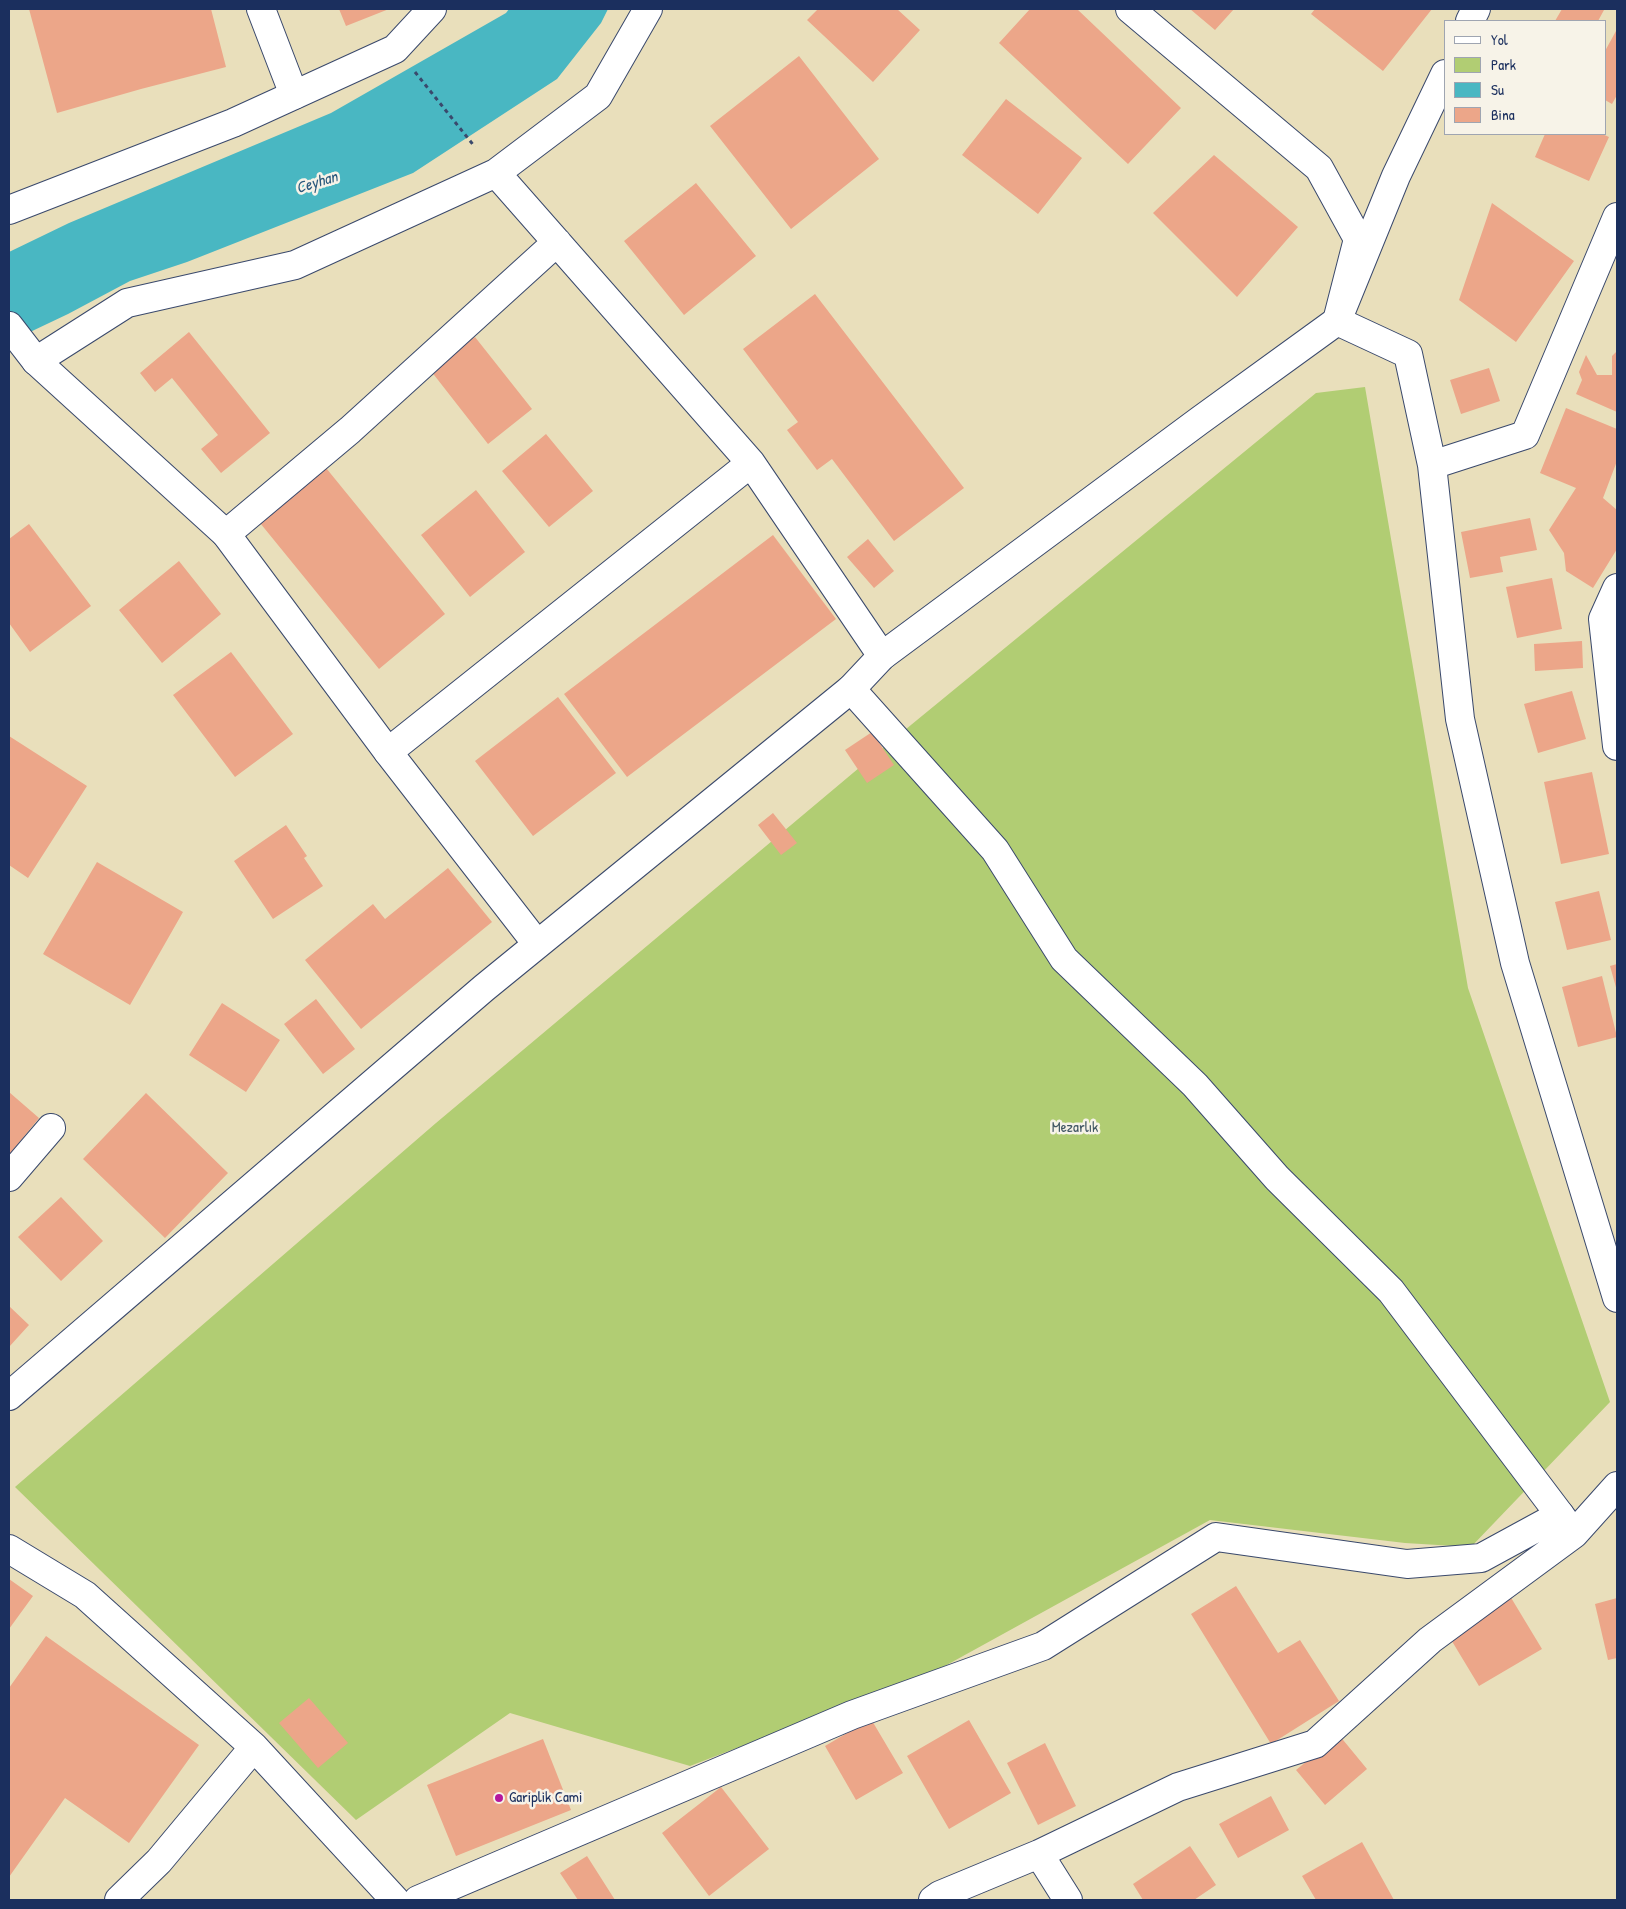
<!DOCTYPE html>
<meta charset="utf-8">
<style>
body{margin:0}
#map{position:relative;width:1626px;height:1909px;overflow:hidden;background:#e9dfbb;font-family:"Patrick Hand",sans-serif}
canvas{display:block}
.frame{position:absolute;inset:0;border:10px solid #1b2f5e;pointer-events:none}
.legend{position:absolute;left:1444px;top:20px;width:162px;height:115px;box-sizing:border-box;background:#f7f3e8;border:1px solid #9fa5b1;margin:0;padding:6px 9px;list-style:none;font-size:15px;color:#1b2f5e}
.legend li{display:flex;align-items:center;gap:10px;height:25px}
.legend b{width:25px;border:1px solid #9fa5b1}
</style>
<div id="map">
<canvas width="1626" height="1909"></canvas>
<div class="frame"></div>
<ul class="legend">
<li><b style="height:6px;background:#fff"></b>Yol</li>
<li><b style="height:14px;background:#b1cd73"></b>Park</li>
<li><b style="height:14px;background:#49b7c2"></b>Su</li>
<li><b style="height:14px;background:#eca689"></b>Bina</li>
</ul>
</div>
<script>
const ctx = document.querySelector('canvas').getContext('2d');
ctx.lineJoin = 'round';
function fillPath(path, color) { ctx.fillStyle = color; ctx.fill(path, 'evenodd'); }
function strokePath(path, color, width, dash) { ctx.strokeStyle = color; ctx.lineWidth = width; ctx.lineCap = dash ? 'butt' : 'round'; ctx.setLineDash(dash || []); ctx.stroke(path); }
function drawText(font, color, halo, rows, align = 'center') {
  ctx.font = font + ' "Patrick Hand",sans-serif'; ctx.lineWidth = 5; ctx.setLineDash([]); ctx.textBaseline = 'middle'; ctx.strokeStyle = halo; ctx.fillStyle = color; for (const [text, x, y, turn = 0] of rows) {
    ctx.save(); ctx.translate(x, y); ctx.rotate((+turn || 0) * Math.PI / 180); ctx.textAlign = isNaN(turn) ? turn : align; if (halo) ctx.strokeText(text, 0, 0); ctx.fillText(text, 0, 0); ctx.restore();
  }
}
const green = new Path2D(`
 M1365 387 1468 988 1610 1402 1471 1547 1405 1543 1210 1520 934 1672 690 1766 510 1713 356 1820 15 1487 436 1123 878 752 1316 393Z`);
const water = new Path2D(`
 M509 9H608L601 23 557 79 413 173 187 262 130 281 68 314 9 342V252L69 223 331 113 506 13Z`);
const building = new Path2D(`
 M29 9H211L226 67 141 89 57 113Z
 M339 9H389L346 26Z
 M818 9H897L920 30 873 82 807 20Z
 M1030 9H1077L1181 108 1128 164 999 43Z
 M1190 9H1234L1215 30Z
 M1315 9H1432L1383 71 1311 14Z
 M1562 9H1602L1604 10 1598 21H1555Z
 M1616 31 1617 95 1612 104 1605 100V51Z
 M799 56 879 159 791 229 710 126Z
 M1006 99 1082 158 1038 214 962 155Z
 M1545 134H1602L1609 137 1589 181 1535 157Z
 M1214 155 1298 227 1237 297 1153 213Z
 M696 183 756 256 684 315 624 241Z
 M1492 203 1574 261 1516 342 1459 300Z
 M815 294 964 488 894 541 832 459 817 470 787 430 798 422 743 349Z
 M189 332 270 433 221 473 201 449 218 435 172 378 155 392 140 373Z
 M475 337 532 409 488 444 431 371Z
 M1617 351V412L1576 394 1582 380 1579 372 1586 355 1597 375H1612V356Z
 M1489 368 1500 401 1461 414 1450 380Z
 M1566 408 1617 429V461L1603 498 1617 510V549L1593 588 1566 571 1564 553 1549 530 1576 488 1540 473Z
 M546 434 593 491 549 527 502 471Z
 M322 463 445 614 379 669 256 518Z
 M476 490 525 552 470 597 421 535Z
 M1530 518 1537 550 1500 557 1503 572 1470 578 1461 532Z
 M29 524 91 606 30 652 9 623V539Z
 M773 535 836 619 627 777 564 694Z
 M868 539 894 571 874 588 847 557Z
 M179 561 221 614 162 663 119 610Z
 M1552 578 1562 629 1517 638 1506 587Z
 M1582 641 1583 668 1535 671 1534 644Z
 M231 652 293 734 235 777 173 695Z
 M1572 691 1586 739 1538 753 1524 704Z
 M558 697 616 773 533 836 475 761Z
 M872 732 894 765 867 783 845 750Z
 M9 736 87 786 28 878 9 865Z
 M1592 772 1609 854 1561 864 1544 782Z
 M773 813 797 843 781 855 758 825Z
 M286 825 307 856 304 858 323 886 273 919 234 861Z
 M97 862 183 912 130 1005 43 954Z
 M448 868 492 922 361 1029 305 960 373 904 385 919Z
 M1599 891 1611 940 1567 950 1555 902Z
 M1617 964V991L1610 966Z
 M1602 976 1617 1037 1578 1047 1562 987Z
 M316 999 355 1049 323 1074 284 1024Z
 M222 1003 280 1040 246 1092 189 1055Z
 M9 1092 39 1118 9 1155Z
 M146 1093 228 1173 165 1238 83 1159Z
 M61 1197 103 1241 61 1281 18 1237Z
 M9 1306 29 1325 9 1347Z
 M9 1579 33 1596 9 1629Z
 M1236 1586 1278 1653 1300 1640 1339 1701 1271 1744 1191 1614Z
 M1510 1596 1542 1649 1479 1686 1447 1633Z
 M1617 1598V1658L1608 1660 1595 1604Z
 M46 1636 199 1745 129 1843 65 1798 9 1877V1688Z
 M309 1698 348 1743 318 1768 279 1723Z
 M871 1719 903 1773 856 1800 825 1746Z
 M969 1720 1011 1793 949 1829 907 1756Z
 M1339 1735 1367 1769 1325 1805 1296 1770Z
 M543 1739 571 1810 456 1856 427 1785Z
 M1045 1743 1076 1806 1038 1825 1007 1763Z
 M721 1787 769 1849 709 1896 662 1833Z
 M1271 1796 1289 1830 1238 1858 1219 1824Z
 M1362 1842 1394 1900H1316L1302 1876Z
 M1190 1846 1216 1885 1194 1900H1143L1133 1884Z
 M587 1856 615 1900H578L560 1873Z`);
const path = new Path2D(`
 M415 72 475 147`);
const minor = new Path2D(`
 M261 9 294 95
 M1130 9 1319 168 1358 239 1337 321 1408 354 1432 465 1460 719 1515 963 1617 1298
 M496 173 751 463 882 656
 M36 361 127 303 295 265 496 173 598 96 648 9
 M1432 465 1525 435 1617 217
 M226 534 350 430 557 242
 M1617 588 1603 619 1617 746
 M388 752 751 463
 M9 1177 51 1128
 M9 1549 85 1595 254 1747 395 1900
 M1039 1854 1068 1900
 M119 1900 159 1861 254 1747
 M418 1900 852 1715 1043 1646 1216 1537 1407 1564 1481 1558 1560 1515 1574 1534
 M933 1900 940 1895 1039 1854 1178 1787 1315 1744 1430 1640 1574 1534 1617 1486`);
const tertiary = new Path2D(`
 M9 210 233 123 395 49 432 9
 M9 326 36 361 226 534 388 752 537 944
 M851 689 995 850 1064 959 1195 1085 1277 1178 1391 1291 1560 1515`);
const secondary = new Path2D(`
 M1470 21 1476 9
 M9 1396 484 988 851 689 882 656 1199 421 1337 321 1396 176 1445 74`);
const markers = [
 [499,1798,5,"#b5179e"]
];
const parkNames = [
 ["Mezarlık",1075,1128]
];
const poiNames = [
 ["Gariplik Cami",509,1798]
];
const waterNames = [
 ["Ceyhan",317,183,-17]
];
fillPath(green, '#b1cd73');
fillPath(water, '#49b7c2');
fillPath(building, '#eca689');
strokePath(minor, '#3a496c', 30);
strokePath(tertiary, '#3a496c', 30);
strokePath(secondary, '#3a496c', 30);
strokePath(path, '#3a496c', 3, [4, 4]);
strokePath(minor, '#fff', 28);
strokePath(tertiary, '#fff', 28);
strokePath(secondary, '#fff', 28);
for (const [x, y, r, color] of markers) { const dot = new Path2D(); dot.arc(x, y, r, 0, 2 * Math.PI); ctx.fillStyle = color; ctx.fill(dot); strokePath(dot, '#f7f3e8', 2); }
drawText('15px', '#405663', '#f7f3e8', parkNames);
drawText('15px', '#1b2f5e', '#f7f3e8', poiNames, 'left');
drawText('italic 16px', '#29587c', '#f7f3e8', waterNames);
</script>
